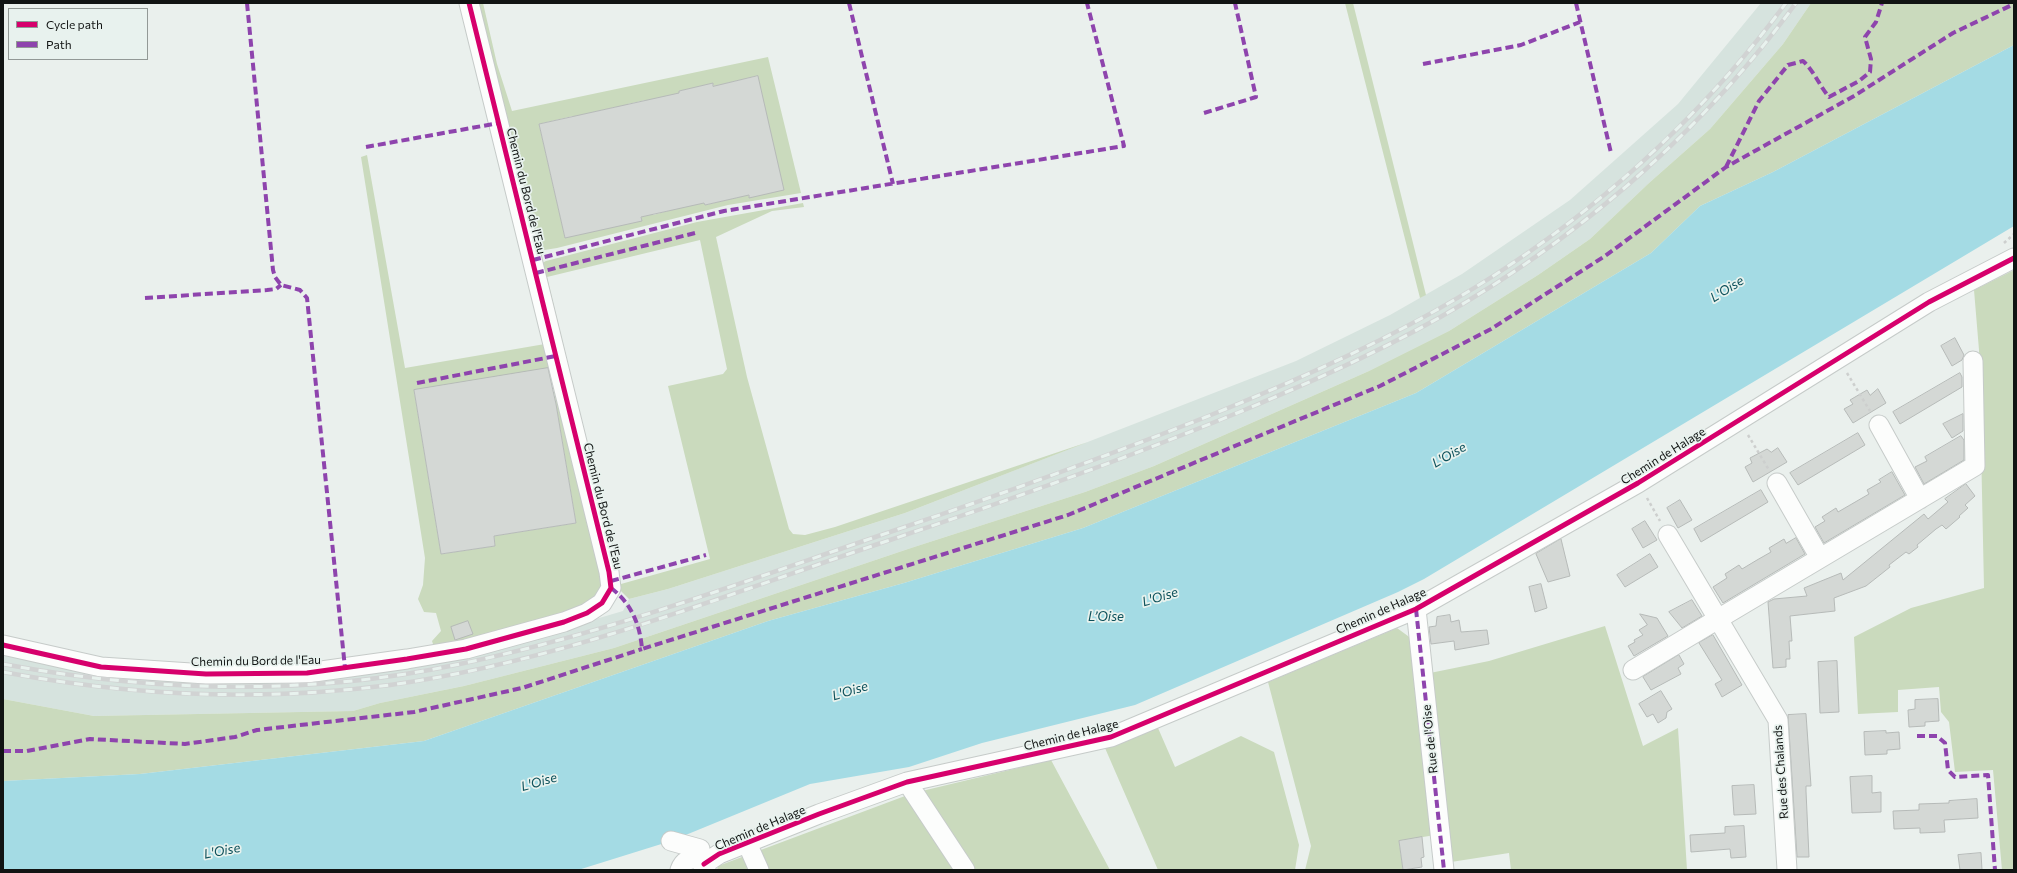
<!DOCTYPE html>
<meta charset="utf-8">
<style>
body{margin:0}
#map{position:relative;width:2017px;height:873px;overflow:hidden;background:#eaf0ed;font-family:Commissioner,sans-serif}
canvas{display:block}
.frame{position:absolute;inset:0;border:4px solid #111413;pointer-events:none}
.legend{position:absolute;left:8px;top:8px;width:140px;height:52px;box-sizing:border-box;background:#e8f2ee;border:1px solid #929996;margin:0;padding:5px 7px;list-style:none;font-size:12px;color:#111413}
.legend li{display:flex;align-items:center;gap:8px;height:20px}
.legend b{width:20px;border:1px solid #929996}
</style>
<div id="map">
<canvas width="2017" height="873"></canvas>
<div class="frame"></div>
<ul class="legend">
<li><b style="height:5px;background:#d6006c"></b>Cycle path</li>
<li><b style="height:5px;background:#8e44ad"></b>Path</li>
</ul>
</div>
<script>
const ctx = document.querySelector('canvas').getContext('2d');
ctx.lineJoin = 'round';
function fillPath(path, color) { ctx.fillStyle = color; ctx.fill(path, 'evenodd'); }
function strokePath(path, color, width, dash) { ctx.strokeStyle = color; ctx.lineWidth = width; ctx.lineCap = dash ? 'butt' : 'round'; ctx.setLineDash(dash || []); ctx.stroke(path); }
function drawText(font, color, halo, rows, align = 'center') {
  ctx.font = font + ' Commissioner,sans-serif'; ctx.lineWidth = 3.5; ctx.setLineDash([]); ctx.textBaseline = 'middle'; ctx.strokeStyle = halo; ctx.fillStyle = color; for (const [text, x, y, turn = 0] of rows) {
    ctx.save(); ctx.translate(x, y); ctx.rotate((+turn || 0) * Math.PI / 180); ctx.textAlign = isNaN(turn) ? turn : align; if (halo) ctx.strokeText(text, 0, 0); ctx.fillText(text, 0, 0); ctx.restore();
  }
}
const built = new Path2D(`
 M1761 3H1811L1783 44 1710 129 1649 183 1590 239 1538 275 1449 331 1369 371 1154 466 1085 492 911 548 614 648 464 686 380 703 353 711 94 716 3 699V640L111 660 178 667 303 666 572 626 623 611 629 599 668 589 905 513 1296 361 1390 315 1462 274 1570 200 1678 104Z`);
const green = new Path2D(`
 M459 3H461L605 584 582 612 435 650 432 641 441 631 436 613 424 612 418 599 423 585 425 558 361 157 367 155 405 368 545 344ZM550 368 576 523 494 536 495 546 441 554 414 390Z
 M475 3H483L497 64 512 111 768 57 801 193 728 205 557 248 538 251ZM757 76H758L749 197 724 84ZM713 84 739 197 705 205 679 91ZM646 100 671 210 653 215 628 104ZM616 107 642 220V221L582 115ZM573 116 599 230 565 237 539 124Z
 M1345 3H1353L1426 295 1420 298Z
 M1811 3H2014V45L1773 172 1700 206 1651 253 1416 393 1083 528 904 583 768 621 424 741 140 774 3 781V699L94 716 353 711 380 703 464 686 614 648 911 548 1085 492 1154 466 1369 371 1449 331 1538 275 1590 239 1649 183 1710 129 1783 44Z
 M803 203 804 207 772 211 716 237 747 377 789 529 793 534 805 535 835 527 1088 442 905 513 668 589 629 599 616 586 540 264 546 261 697 222ZM700 240 727 369 723 374 668 386 710 559 621 584 547 277Z
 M2014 270V870H2002L1993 770 1955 772 1949 722 1941 712 1939 687 1898 690V712L1858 714 1854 637 1911 608 1984 588 1979 350 1974 290Z
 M1605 626 1643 746 1678 728 1687 870H1511L1509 853 1451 862 1430 673 1489 661Z
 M1397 628 1412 639 1435 835 1399 841 1403 870H1305L1311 846 1268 682Z
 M1158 728 1175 767 1241 736 1274 752 1299 845 1295 870H1158L1105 748Z
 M1051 760 1110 870H968L922 791Z
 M905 796 960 870H717L718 866Z`);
const water = new Path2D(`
 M2014 45V226L1424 579 1398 592 1135 705 982 743 909 767 810 784 671 841 578 870H3V781L140 774 424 741 768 621 904 583 1083 528 1416 393 1651 253 1700 206 1773 172Z`);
const building = new Path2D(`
 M758 76 784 190 749 198V195L705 205 704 203 641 217 642 221 565 238 539 124 679 93V91L713 83V86Z
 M1955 338 1964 355 1962 360 1952 366 1941 346Z
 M548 368 556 404 576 523 494 536 495 546 441 554 414 390Z
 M1960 373 1962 377V387L1900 424 1893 412Z
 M1878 389 1886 403 1853 423 1844 409 1853 404 1850 400 1867 390 1870 395Z
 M1963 414V431L1952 438 1943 424Z
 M1858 433 1865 445 1798 485 1790 473Z
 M1961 436 1964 440V460L1924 484 1915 467 1927 461 1925 457Z
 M1778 448 1787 462 1753 482 1745 467 1752 463 1750 458 1767 449 1771 452Z
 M1892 472 1905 495 1824 543 1815 527 1825 521 1822 517 1836 508 1838 512 1869 494 1867 490 1881 482 1879 480Z
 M1966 484 1975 496 1965 505 1968 508 1959 516 1960 517 1946 529 1942 525 1936 529 1917 545 1918 547 1909 554 1906 552 1889 565 1890 567 1866 586 1834 598 1835 611 1790 616 1792 641H1789L1790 659H1786V667L1773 668 1768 602 1774 599 1807 596 1804 588 1841 573 1843 580 1924 514 1928 519 1948 502 1945 499Z
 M1761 490 1768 502 1701 542 1694 529Z
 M1680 500 1692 520 1678 528 1667 508Z
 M1645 521 1657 540 1643 548 1632 529Z
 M1796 538 1805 554 1723 603 1713 587 1727 578 1725 574 1739 565 1742 569 1757 560 1771 552 1769 548 1784 539 1786 543Z
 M1561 539 1570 576 1548 582 1536 554Z
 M1650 554 1658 567 1625 587 1617 575Z
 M1541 584 1547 608 1535 612 1529 587Z
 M1692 600 1702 616 1682 628 1669 612Z
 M1640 614 1657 618 1668 636 1634 656 1628 646 1635 642 1634 640 1643 635 1639 630 1647 625Z
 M1450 615 1451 622 1459 620 1461 632 1487 630 1489 644 1455 650 1454 641 1431 644 1429 627 1436 626 1437 617Z
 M468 621 473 634 455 640 451 627Z
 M1713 635 1742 685 1722 697 1715 684 1722 680 1699 643Z
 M1679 655 1684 664 1678 668 1681 674 1651 690 1643 677Z
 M1837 661 1839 712 1820 713 1818 662Z
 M1661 691 1672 709 1667 712 1666 718 1658 723 1653 714 1647 717 1639 704Z
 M1938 699 1939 721 1925 722V726L1909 727 1908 710 1915 709V700Z
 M1806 714 1811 786H1806V791L1809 857H1797L1788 715Z
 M1886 731V733L1899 732 1900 749 1887 750V754L1865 755 1864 732Z
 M1872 776V793L1881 792V812L1852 813 1850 777Z
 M1754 785 1756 814 1734 815 1732 786Z
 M1977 799 1978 818 1944 820 1945 832 1920 833V828L1894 829 1893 811 1919 810V804L1949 803V801Z
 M1744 826 1746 857 1731 858 1730 849 1691 852 1690 835 1725 833V827Z
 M1422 837 1424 857 1421 858 1422 867 1403 870 1399 841Z
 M1981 853 1982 870H1960L1958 855Z`);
const path = new Path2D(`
 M2004 243 2014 234
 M1847 373 1870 411
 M1748 435 1769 470
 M1647 498 1660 521`);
const minor = new Path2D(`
 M1879 425 1920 499
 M1777 483 1820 558
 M1416 609 1444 870
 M3 645 101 667 206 674 307 673 407 659 466 649 564 622 587 613 602 603 611 588 609 572 469 3
 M1633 670 1718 619 1668 535
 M907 782 965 870
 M671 841 700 849 699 860
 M747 843 759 870
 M704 864 719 854 819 814 907 782 1111 737 1416 609 1638 483 1929 302 2014 258
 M680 870C683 861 690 857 699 860L706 869
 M1787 870 1778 720 1718 619 1975 466 1973 361`);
const rail = new Path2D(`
 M3 664C153 692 306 696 455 665 603 635 748 580 890 532 996 496 1102 458 1206 417 1310 375 1414 329 1507 267 1614 196 1710 106 1786 3
 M3 672C131 696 260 702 390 685 560 662 725 595 887 541 1007 501 1125 459 1242 411 1318 379 1395 345 1466 302 1594 225 1708 124 1796 3`);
const quiet = new Path2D(`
 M247 3 273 270 275 277 281 285 300 290 307 298 345 668
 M849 3 893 184
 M1576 3 1611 153
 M1423 64 1521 45 1580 22
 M1204 113 1256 97 1235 3
 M366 147 499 123
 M1726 167 1759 101 1788 65 1803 61C1814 71 1819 85 1829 97L1859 81 1870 72 1871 59 1865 37 1876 22 1882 3
 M533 260 724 211 1124 146 1087 3
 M536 273 695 233
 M145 298 267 290 276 289 281 285
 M417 383 556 356
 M611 581 706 555
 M611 588C631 603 640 624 642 649L1068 515 1380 386 1491 329 1605 256 1726 167 1854 96 1953 33 2014 4
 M1416 609 1444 870
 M1917 736H1937L1945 743 1948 770 1955 777 1988 775 1995 870
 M3 751H27L90 739 185 744 235 737 257 730 414 712 522 688 642 649`);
const cycleway = new Path2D(`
 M3 645 101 667 206 674 307 673 407 659 466 649 564 622 587 613 602 603 611 588 609 572 469 3
 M704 864 719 854 819 814 907 782 1111 737 1416 609 1638 483 1929 302 2014 258`);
const streetNames = [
 ["Chemin du Bord de l'Eau",526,191,76],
 ["Chemin de Halage",1663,456,-32],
 ["Chemin du Bord de l'Eau",603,506,76],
 ["Chemin de Halage",1381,611,-24],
 ["Chemin du Bord de l'Eau",256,661,-1],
 ["Chemin de Halage",1071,735,-14],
 ["Rue de l'Oise",1430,739,-96],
 ["Rue des Chalands",1781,772,-94],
 ["Chemin de Halage",760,828,-23]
];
const waterNames = [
 ["L'Oise",1727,289,-32],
 ["L'Oise",1449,455,-30],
 ["L'Oise",1160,597,-17],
 ["L’Oise",1106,617],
 ["L'Oise",850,691,-17],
 ["L'Oise",539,782,-16],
 ["L'Oise",222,851,-11]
];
fillPath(built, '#d6e3de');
fillPath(green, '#cadabd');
fillPath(water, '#a4dbe4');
fillPath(building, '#d4d8d5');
strokePath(building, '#b6bab8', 1);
strokePath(minor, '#c6cbc9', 21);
strokePath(path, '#cdcfce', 2.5, [3, 3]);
strokePath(minor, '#fcfdfc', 19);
strokePath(rail, '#d1d3d3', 4.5);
strokePath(rail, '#e8f2ee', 3, [9]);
strokePath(quiet, '#8e44ad', 4, [8, 4]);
strokePath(cycleway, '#d6006c', 5);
drawText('12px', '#111413', '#e8f2ee', streetNames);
drawText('italic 13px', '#0d515b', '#e8f2ee', waterNames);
</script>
